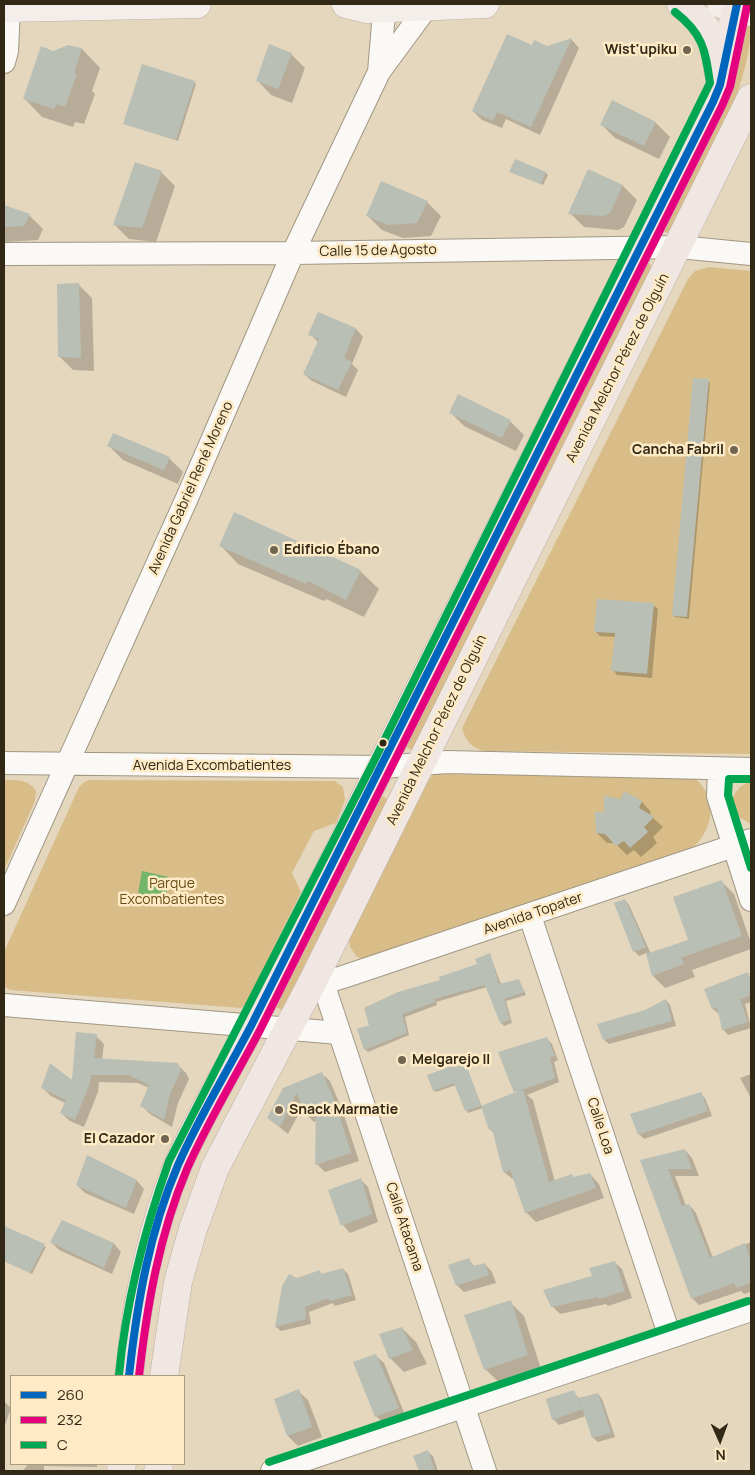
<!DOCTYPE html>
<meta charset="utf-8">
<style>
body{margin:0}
#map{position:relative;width:755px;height:1475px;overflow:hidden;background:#e4d7be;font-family:Manrope,sans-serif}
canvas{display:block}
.frame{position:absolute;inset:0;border:5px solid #312816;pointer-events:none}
.legend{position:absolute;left:10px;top:1375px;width:175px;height:90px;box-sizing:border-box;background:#feeac5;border:1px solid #ac9c7f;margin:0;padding:6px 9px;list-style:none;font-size:15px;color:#312816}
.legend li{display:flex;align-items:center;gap:10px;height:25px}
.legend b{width:25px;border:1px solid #ac9c7f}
.north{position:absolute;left:695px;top:1415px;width:50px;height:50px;-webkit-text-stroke:4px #feeac5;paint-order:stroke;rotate:178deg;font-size:14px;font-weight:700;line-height:20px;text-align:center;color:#312816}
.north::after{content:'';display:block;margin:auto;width:18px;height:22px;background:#312816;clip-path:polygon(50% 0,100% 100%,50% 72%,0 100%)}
</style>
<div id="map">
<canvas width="755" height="1475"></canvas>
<div class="frame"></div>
<ul class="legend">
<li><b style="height:6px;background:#0065bd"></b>260</li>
<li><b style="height:6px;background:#e5007d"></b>232</li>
<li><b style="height:6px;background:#00a651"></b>C</li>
</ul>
<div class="north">N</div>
</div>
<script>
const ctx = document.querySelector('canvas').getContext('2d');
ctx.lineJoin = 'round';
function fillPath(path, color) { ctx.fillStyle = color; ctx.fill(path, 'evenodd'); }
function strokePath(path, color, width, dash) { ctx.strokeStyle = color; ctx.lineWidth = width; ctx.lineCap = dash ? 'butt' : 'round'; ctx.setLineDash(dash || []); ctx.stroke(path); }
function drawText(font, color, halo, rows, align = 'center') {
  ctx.font = font + ' Manrope,sans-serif'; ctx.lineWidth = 5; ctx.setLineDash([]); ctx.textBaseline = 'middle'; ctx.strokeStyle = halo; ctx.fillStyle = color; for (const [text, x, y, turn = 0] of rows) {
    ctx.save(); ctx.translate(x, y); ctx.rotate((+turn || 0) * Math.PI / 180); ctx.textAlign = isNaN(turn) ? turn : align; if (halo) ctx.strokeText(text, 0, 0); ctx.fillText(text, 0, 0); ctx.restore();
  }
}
const green = new Path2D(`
 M747 22 751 23C751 92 700 173 670 234L663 231 732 92Z
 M648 263 654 267 412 750 406 747Z
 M709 267 751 271V754L484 751C471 747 466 742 462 728L688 279 695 271Z
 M434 774 693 776C718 798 715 827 692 849L375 955 363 959 357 957 350 947 349 939 426 782Z
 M4 780C18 780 28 779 36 791L35 801 4 870Z
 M90 780 335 781 343 787 345 800 336 823 314 831 292 873 301 892 246 1004 241 1008 10 990 4 986V952L79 787 84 782Z
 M751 782V824L737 816 731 801C736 791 740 784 751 782Z
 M382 796 388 799 282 1010 276 1007Z`);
const water = new Path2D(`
 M142 871 169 877 165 904 137 899Z`);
const shadow = new Path2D(`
 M571 39 579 48 540 135 506 119 502 128 482 120 473 111 533 47H547Z
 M68 46 82 49 100 68 92 91 95 94 84 124 75 122 73 127 42 117 24 98 53 52Z
 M291 54 305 68 292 103 271 95 257 80Z
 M194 82 196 84 178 141 124 124Z
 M612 102 656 123 670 137 659 159 615 138 601 124Z
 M588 171 623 186 637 200 624 227 618 230 584 227 570 213Z
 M161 172 175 186 156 242 129 239 115 225Z
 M511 172 546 173 548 175 543 185Z
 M427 202 441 216 431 236 403 238 382 230 368 216Z
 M4 207 29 215 43 229 38 240 4 242Z
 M78 284 92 298 94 371 73 370 59 356Z
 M319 313 356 329 363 337 352 364 358 370 346 397 312 381 304 374 318 342 310 334Z
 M708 381 710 383 689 619 675 617 673 615Z
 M450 412 510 421 524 435 516 451 464 426Z
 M109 446 169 458 183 472 178 484 123 460Z
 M220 545 360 571 379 589 364 617 326 599 324 601 238 564Z
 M653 605 658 609 652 678 617 675 613 670 616 637 600 636 595 631Z
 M625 793 642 802 651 812 650 815 663 827 653 837 657 843 641 857 634 850 627 855 615 843H607L597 833 605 814 621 800Z
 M721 881 734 894 751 943V949L692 970 695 977 665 988 653 976 647 953 639 956 634 951 625 900 629 905 651 954 690 941Z
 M490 955 501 984 519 980 526 995 506 1001 512 1023 504 1026 501 1023 487 987 436 1002 437 1005 405 1017 409 1035 368 1052 365 1049 370 1026 442 981 479 965Z
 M747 974 751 978V1002L745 1004 751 1028 728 1035 723 1029 719 1014 713 1009 705 990Z
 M666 1000 670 1005 676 1026 609 1044 604 1040 645 1011Z
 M96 1036 104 1044 102 1060 177 1064 186 1073 189 1079 178 1103 172 1127 150 1114 141 1105 149 1088 138 1083 99 1082 98 1092 84 1127 70 1121 61 1113 65 1103 51 1096 43 1088 73 1083Z
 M547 1039 552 1044 558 1060 554 1062 559 1082 527 1095 533 1100 555 1182 590 1174 599 1184 604 1198 536 1222 526 1212 515 1181 504 1172 495 1134 490 1129 483 1108 468 1113 456 1085 436 1092 434 1090 465 1063 482 1107 516 1094Z
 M321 1073 330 1081 343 1112 359 1161 325 1172 317 1164V1121L314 1122 306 1114 303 1106 288 1134 268 1118 284 1089Z
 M751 1074V1098L740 1078Z
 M700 1093 705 1098 712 1116 644 1139 639 1134Z
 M685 1150 692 1158 699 1176H675L686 1206 689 1205 696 1213 713 1258 751 1242V1292L744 1294 741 1291 699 1305 692 1298 641 1161Z
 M88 1156 137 1181 144 1189 134 1214 85 1193 77 1185Z
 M361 1180 368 1187 378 1222 350 1233 343 1225Z
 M63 1221 114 1244 121 1252 112 1274 59 1250 51 1242Z
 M4 1227 46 1247 32 1274 4 1261Z
 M469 1260 475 1267 485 1264 492 1272 496 1283 464 1292 457 1285Z
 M614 1262 622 1269 632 1298 608 1306 606 1304 560 1314 552 1306Z
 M343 1269 348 1274 356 1300 335 1306 333 1303 309 1312 311 1324 281 1331 276 1327 297 1279 320 1272 323 1275Z
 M510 1302 524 1316 541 1369 500 1383 485 1369Z
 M402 1328 416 1342 427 1364 404 1372 390 1358Z
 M376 1356 384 1363 405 1415 383 1423 376 1416Z
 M298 1391 308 1400 322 1437 298 1446 288 1436 276 1400Z
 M573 1392 579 1398 598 1394 602 1399 615 1437 598 1442 593 1438 586 1416 559 1425 553 1419Z
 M4 1401 11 1408 4 1428Z
 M428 1452 433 1456 438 1471H420L415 1457Z
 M28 1464H97V1467L44 1466V1471H23Z`);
const building = new Path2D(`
 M507 34 532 45 534 40 547 46 572 38 531 127 497 112 493 121 472 111Z
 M269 44 292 53 278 89 256 81Z
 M68 45 82 48 74 73 77 74 65 107 56 104 54 109 23 99 41 46 53 51Z
 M142 64 195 81 176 140 123 124Z
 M612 100 656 122 644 146 600 125Z
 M515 159 546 172 541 184 509 172Z
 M135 162 162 171 142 228 113 225Z
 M588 169 623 185 610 213 603 216 568 214Z
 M381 181 428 201 417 223 388 225 366 216Z
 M4 205 30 214 24 226 4 227Z
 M79 283 81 358 58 357 57 284Z
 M318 312 356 328 344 358 352 362 338 390 303 374 319 339 308 335Z
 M693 378 709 379 687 617 672 616Z
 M458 394 511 420 502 438 449 413Z
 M113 433 170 457 164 470 107 446Z
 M234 512 361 570 346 600 308 581 306 584 219 546Z
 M597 599 654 603 647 674 611 671 615 633 594 632Z
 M624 791 642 801 639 808 654 817 644 827 648 832 630 848 624 841 616 846 605 834 596 833 595 812H604V796L621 799Z
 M722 880 742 936 681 958 684 964 652 976 646 954 688 940 673 897Z
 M625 899 646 947 633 952 614 903Z
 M490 953 499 984 519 979 524 992 504 999 510 1020 500 1023 485 985 434 999 435 1002 402 1014 407 1033 364 1050 357 1029 369 1025 364 1008 398 992 440 980 439 977 477 964 475 959Z
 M748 972 751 980V995L740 999 748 1022 722 1030 717 1007 712 1009 704 989Z
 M666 999 672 1021 603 1040 597 1024 645 1010Z
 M76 1032 97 1034 94 1058 178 1063 181 1070 170 1094 164 1120 140 1106 149 1085 129 1075H91L90 1083 75 1120 60 1113 66 1100 41 1088 50 1063 72 1080Z
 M547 1037 555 1056 550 1057 555 1078 514 1093 498 1052Z
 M465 1061 481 1106 465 1111 454 1083 433 1091 427 1075Z
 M322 1072 335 1102 351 1153 315 1165 316 1110 304 1115 297 1092 280 1127 267 1118 283 1088Z
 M523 1089 549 1182 572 1174 573 1177 590 1173 596 1188 525 1213 510 1170 503 1172 492 1129 489 1130 481 1106Z
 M701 1092 708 1111 638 1135 630 1114Z
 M685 1149 692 1169H668L682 1206 689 1204 710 1258 745 1243 751 1261V1283L736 1288 734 1283 691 1299 640 1160Z
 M87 1155 137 1180 126 1208 76 1185Z
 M361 1178 372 1214 341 1226 328 1190Z
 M62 1220 114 1243 104 1268 50 1242Z
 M4 1226 45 1244 30 1273 4 1261Z
 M469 1258 473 1266 485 1263 489 1275 456 1286 448 1265Z
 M615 1261 625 1291 599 1299 598 1297 551 1307 543 1290 592 1276 589 1268Z
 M343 1268 352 1295 330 1301 328 1298 305 1307 306 1319 275 1327 282 1286 289 1274 297 1278 320 1270 321 1274Z
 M511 1300 528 1355 484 1370 464 1315Z
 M402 1327 413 1350 389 1359 379 1334Z
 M376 1354 399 1408 375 1417 353 1362Z
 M299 1389 312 1427 287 1436 274 1399Z
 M574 1390 583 1409 552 1420 546 1399Z
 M598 1393 611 1433 592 1438 579 1398Z
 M428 1450 435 1471H419L413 1456Z`);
const minor = new Path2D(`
 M4 62 7 51 9 8
 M379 72 383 24 387 4
 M4 254 293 253 679 247 751 254
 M4 763 382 767 447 762 751 769
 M719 769 718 796 751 900
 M4 904 187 498 293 253 379 72 429 4
 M530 916 670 1337
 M313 981 323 983 343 977 751 840
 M323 983 485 1471
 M4 1005 339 1033
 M272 1471 751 1310`);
const major = new Path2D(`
 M346 4 366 9 485 4
 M721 4 751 12
 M4 8 197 4`);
const highway = new Path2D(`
 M681 4C709 25 715 37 718 71
 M129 1376C136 1305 150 1231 178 1165 199 1117 227 1072 251 1026L713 102 720 85 737 4
 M164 1376 178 1282 193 1229 215 1168 313 981 751 98
 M121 1471 122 1464
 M158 1471 159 1464`);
const bus1 = new Path2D(`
 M129 1376C137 1304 149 1232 178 1165 199 1117 227 1072 251 1026L713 102 720 85 737 4`);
const bus2 = new Path2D(`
 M139 1376C147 1306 159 1235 187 1169 208 1121 236 1076 260 1030L722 106 730 87 747 6`);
const bus3 = new Path2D(`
 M751 779H729L728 795 751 868
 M119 1375C126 1301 144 1231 169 1161L373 763 710 83C705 49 703 34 675 12
 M269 1462 748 1301`);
const markers = [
 [687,50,5,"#706551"],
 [734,450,5,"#706551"],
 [274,550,5,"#706551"],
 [383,743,4.5,"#312816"],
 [402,1060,5,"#706551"],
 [279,1110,5,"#706551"],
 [165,1139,5,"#706551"]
];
const poiNames = [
 ["Wist'upiku",677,50],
 ["Cancha Fabril",724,450],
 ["Edificio Ébano",284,550,"left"],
 ["Melgarejo II",412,1060,"left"],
 ["Snack Marmatie",289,1110,"left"],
 ["El Cazador",155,1139]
];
const streetNames = [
 ["Calle 15 de Agosto",378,251,-1],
 ["Avenida Melchor Pérez de Olguín",618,368,-63],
 ["Avenida Gabriel René Moreno",191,488,-66],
 ["Avenida Melchor Pérez de Olguín",437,730,-64],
 ["Avenida Excombatientes",212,766],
 ["Avenida Topater",533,914,-19],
 ["Calle Loa",600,1126,72],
 ["Calle Atacama",404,1227,72]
];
const parkNames = [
 ["Parque",172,884],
 ["Excombatientes",172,900]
];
fillPath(green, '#d8bd88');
fillPath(water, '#73b569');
fillPath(shadow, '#0003');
fillPath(building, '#b9bfb5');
strokePath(minor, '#a19784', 24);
strokePath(major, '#beafa2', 29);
strokePath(highway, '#beafa2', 29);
strokePath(minor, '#fbf9f5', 22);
strokePath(major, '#f4eeea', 28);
strokePath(highway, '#f0e6e2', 28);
strokePath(bus1, '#0065bd', 8);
strokePath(bus2, '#e5007d', 8);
strokePath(bus3, '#00a651', 8);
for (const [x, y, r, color] of markers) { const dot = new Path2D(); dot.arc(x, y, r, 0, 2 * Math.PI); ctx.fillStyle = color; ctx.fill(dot); strokePath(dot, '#feeac5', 2); }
drawText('bold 14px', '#312816', '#feeac5', poiNames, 'right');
drawText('14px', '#312816', '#feeac5', streetNames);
drawText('14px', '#664d15', '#feeac5', parkNames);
</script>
